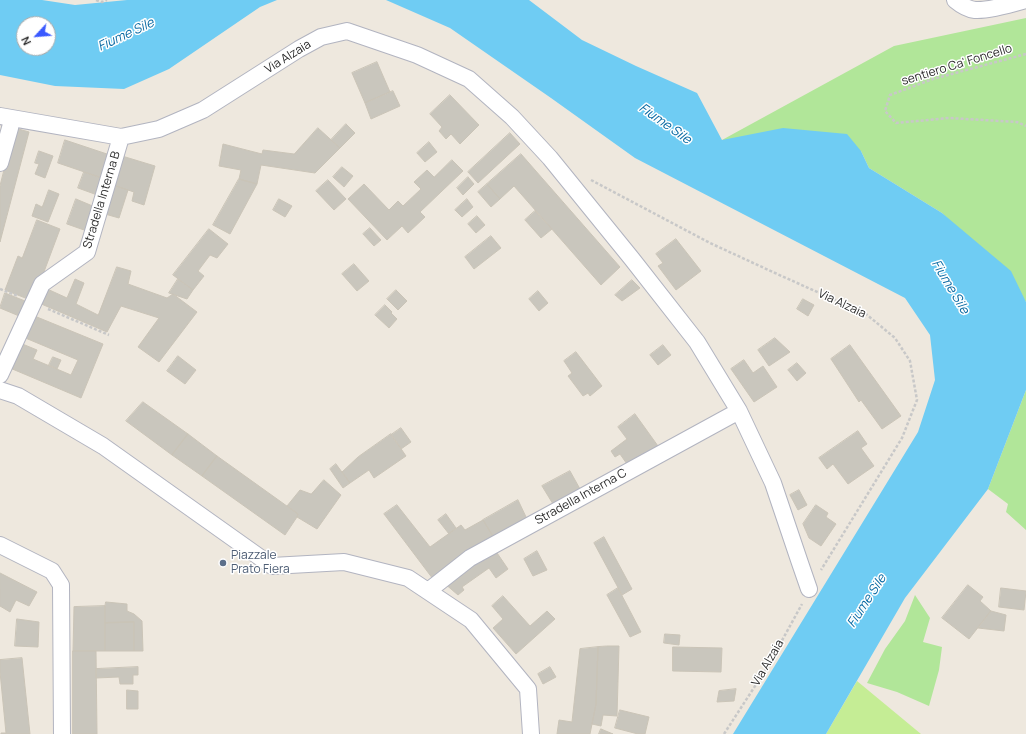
<!DOCTYPE html>
<style>
body{margin:0}
#map{position:relative;width:1026px;height:734px;overflow:hidden;background:#eee8de;font-family:Manrope,sans-serif}
canvas{display:block}
.north{position:absolute;left:16px;top:16px;width:40px;height:40px;box-sizing:border-box;background:#fff;border:1px solid #ababab;border-radius:50%;rotate:244deg;font-size:11px;font-weight:700;line-height:16px;text-align:center;color:#2c2c2c}
.north::after{content:'';display:block;margin:auto;width:14px;height:18px;background:#3a59ff;clip-path:polygon(50% 0,100% 100%,50% 72%,0 100%)}
</style>
<div id="map">
<canvas width="1026" height="734"></canvas>
<div class="north">N</div>
</div>
<script>
const ctx = document.querySelector('canvas').getContext('2d');
ctx.lineJoin = 'round';
function fillPath(path, color) { ctx.fillStyle = color; ctx.fill(path, 'evenodd'); }
function strokePath(path, color, width, dash) { ctx.strokeStyle = color; ctx.lineWidth = width; ctx.lineCap = dash ? 'butt' : 'round'; ctx.setLineDash(dash || []); ctx.stroke(path); }
function drawText(font, color, halo, rows, align = 'center') {
  ctx.font = font + ' Manrope,sans-serif'; ctx.lineWidth = 3; ctx.setLineDash([]); ctx.textBaseline = 'middle'; ctx.strokeStyle = halo; ctx.fillStyle = color; for (const [text, x, y, turn = 0] of rows) {
    ctx.save(); ctx.translate(x, y); ctx.rotate((+turn || 0) * Math.PI / 180); ctx.textAlign = isNaN(turn) ? turn : align; if (halo) ctx.strokeText(text, 0, 0); ctx.fillText(text, 0, 0); ctx.restore();
  }
}
const green = new Path2D(`
 M1026 18V369V302L942 213 869 168 861 151 722 140 894 46Z
 M1026 390V530L1006 512 1008 504 988 489Z
 M915 595 930 618 923 642 942 647 939 670 929 706 897 692 867 683 885 649 905 621Z`);
const pitch = new Path2D(`
 M857 681 921 734H826Z`);
const water = new Path2D(`
 M0 0H42L75 5 127 0H277L260 7 169 69 124 89 55 86 0 75ZM24 24H48V48H24Z
 M386 0H529L582 40 636 66 697 93 722 140 783 128 847 134 861 151 869 168 942 213 1011 271 1026 302V390L988 489 905 598 826 734H733L918 432 935 380 930 335 905 298 635 158 551 98 450 28Z`);
const building = new Path2D(`
 M377 62 390 92 365 103 352 73Z
 M393 91 400 106 371 119 365 103Z
 M450 95 479 125 460 144 451 134 446 139 439 131 442 127 430 114Z
 M346 124 355 133 340 148 331 140Z
 M15 128 29 132 0 242V186Z
 M318 128 340 148 315 173 261 165 257 184 239 179 241 170 219 166 223 144 262 154 263 150 294 154Z
 M510 133 520 144 478 183 468 172Z
 M65 140 113 156 105 179 58 163Z
 M429 142 437 152 425 162 417 153Z
 M39 151 53 156 45 178 35 174 39 164 35 163Z
 M521 154 620 267 601 285 514 186 500 199 487 184Z
 M122 156 155 166 144 205 132 201 134 192 113 185Z
 M452 160 463 171 420 212 425 217 408 233 402 226 387 240 348 199 364 184 389 210 398 201 403 206 421 189 414 182 427 170 434 177Z
 M342 167 353 176 344 187 333 177Z
 M84 172 105 179 100 196 78 188Z
 M468 177 474 184 463 195 457 188Z
 M239 179 257 184 230 234 213 225Z
 M328 180 346 199 334 210 316 191Z
 M487 184 500 199 491 207 478 192Z
 M113 185 128 190 119 218 105 214Z
 M49 190 59 194 48 222 32 216 36 204 42 207Z
 M76 199 95 207 87 231 67 224Z
 M279 199 292 206 285 217 273 210Z
 M467 199 473 207 462 217 455 210Z
 M535 211 552 229 541 238 525 220Z
 M477 216 485 225 476 233 468 224Z
 M37 220 60 229 33 301 5 290 18 256 22 258Z
 M370 228 381 240 374 246 363 234Z
 M209 229 228 244 217 258 210 255 198 271 204 276 193 290 173 275Z
 M491 236 501 248 474 269 465 257Z
 M676 239 701 271 676 290 658 266 663 263 656 254Z
 M354 264 369 281 357 291 342 274Z
 M117 267 131 271 128 284 167 298 173 294 197 312 159 362 138 347 159 318 121 306 107 332 39 303 45 288 67 298 75 279 84 283 76 304 98 315Z
 M178 279 193 290 187 299 169 293Z
 M632 280 640 288 622 301 615 295Z
 M396 290 407 301 398 310 387 299Z
 M538 291 548 303 539 311 529 299Z
 M5 293 30 303 24 318 0 308Z
 M803 299 814 305 808 316 797 309Z
 M385 305 392 312 391 313 397 319 389 328 375 315Z
 M32 315 103 344 81 398 10 368 20 343 37 350 33 359 71 375 78 360 23 337Z
 M775 338 790 352 769 366 758 350Z
 M663 345 671 355 658 365 650 355Z
 M850 345 901 416 882 429 861 400 859 402 831 359Z
 M576 352 602 386 590 396 588 393 583 396 568 376 572 373 564 361Z
 M178 356 196 370 185 384 167 371Z
 M53 357 61 360 57 369 49 365Z
 M744 360 753 373 763 366 777 387 754 402 731 369Z
 M797 363 806 373 797 381 788 370Z
 M143 402 188 434 172 455 126 421Z
 M635 414 658 446 629 467 620 454 615 457 611 451 627 439 618 427Z
 M401 428 411 442 401 449 391 435Z
 M858 431 867 444 861 448 874 466 848 484 833 464 827 469 819 458Z
 M188 434 217 456 202 476 172 455Z
 M391 434 406 456 374 478 369 470 350 483 342 472 358 457Z
 M217 456 298 514 297 517 285 535 202 476Z
 M336 464 350 483 343 488 330 469Z
 M570 471 580 489 553 504 542 486Z
 M324 480 341 495 317 529 297 517 298 514 287 506 300 490 311 494Z
 M799 490 807 505 798 510 790 495Z
 M518 500 527 519 494 538 483 520Z
 M397 505 430 547 461 525 465 530 483 520 494 538 433 579 384 514Z
 M816 505 828 513 826 517 836 524 821 546 809 538 803 524Z
 M446 514 456 528 449 534 438 520Z
 M604 537 632 589 622 595 594 543Z
 M493 547 508 569 496 578 489 568 462 587 464 590 458 595 444 583Z
 M537 551 547 570 533 576 524 559Z
 M0 573 37 592 29 606 16 600 10 612 0 606Z
 M968 585 983 597 980 601 991 611 969 639 942 618Z
 M618 588 641 632 630 637 607 595Z
 M1001 588 1026 591 1024 610 999 607Z
 M503 596 530 626 547 611 555 619 516 654 493 628 503 619 492 606Z
 M106 602 127 604V611L134 614 142 621 143 651H134V622L105 623V606Z
 M105 606V651H73L74 607Z
 M991 611 1006 615 1004 631 978 628Z
 M17 619 39 622 38 647 15 646Z
 M134 622V651H105V623Z
 M665 634 680 635 679 645 664 643Z
 M607 646H619L617 716 603 715 601 726 592 724 596 704 598 647Z
 M598 647 596 704 590 734H557L559 720 572 722 580 649Z
 M673 647 722 648 721 672 673 671Z
 M73 651H96L97 734H73Z
 M22 658 30 734H1V733H6L0 672V660Z
 M138 667V675H133V684H120L119 677 96 678V669Z
 M550 667 556 677 543 684 538 674Z
 M736 689 734 701 717 702 719 691Z
 M127 690 138 691V709H127Z
 M620 710 649 717 645 734H638L615 728Z
 M601 729 613 734H599Z`);
const path = new Path2D(`
 M96 0 102 2 107 0
 M1026 54 933 79 890 95 885 111 896 123 949 118 1017 122 1026 126
 M591 180 710 243 775 273 866 314 895 338 910 361 917 400 902 438 821 570
 M0 289 18 296
 M48 309 109 335
 M724 734 768 666 802 604`);
const street = new Path2D(`
 M955 0C961 5 967 9 975 10 989 11 1012 4 1026 0
 M0 116 121 137 159 129 203 110 299 49 321 37 347 31 417 55 469 79 512 117 550 158 632 259 697 342 739 411 773 483 800 563 809 589
 M0 163 10 128 12 119
 M0 375 42 284 87 252 121 137
 M0 390 18 396 103 446 272 566 344 562 408 578 471 620 528 689 531 734
 M0 545 52 571 61 585 62 734
 M428 591 470 558 739 411`);
const markers = [
 [223,563,4,"#5c6f8a"]
];
const streetNames = [
 ["Via Alzaia",288,57,-32],
 ["sentiero Ca' Foncello",957,65,-17],
 ["Stradella Interna B",102,200,-73],
 ["Via Alzaia",842,304,25],
 ["Stradella Interna C",581,497,-29],
 ["Via Alzaia",768,663,-60]
];
const serviceNames = [
 ["Piazzale",231,556],
 ["Prato Fiera",231,570]
];
const waterNames = [
 ["Fiume Sile",126,35,-25],
 ["Fiume Sile",665,124,35],
 ["Fiume Sile",950,287,59],
 ["Fiume Sile",867,601,-57]
];
fillPath(green, '#b1e699');
fillPath(pitch, '#c5ed95');
fillPath(water, '#6fccf3');
fillPath(building, '#c9c6bd');
strokePath(building, '#cac4b7', 1);
strokePath(street, '#b2b4c0', 18);
strokePath(path, '#c8c8c8', 2.5, [3, 2]);
strokePath(street, '#fff', 16);
for (const [x, y, r, color] of markers) { const dot = new Path2D(); dot.arc(x, y, r, 0, 2 * Math.PI); ctx.fillStyle = color; ctx.fill(dot); strokePath(dot, '#fff', 1.5); }
drawText('12px', '#2c2c2c', '#fff', streetNames);
drawText('12px', '#4e5e75', '#fff', serviceNames, 'left');
drawText('italic 13px', '#096aa3', '#fff', waterNames);
</script>
